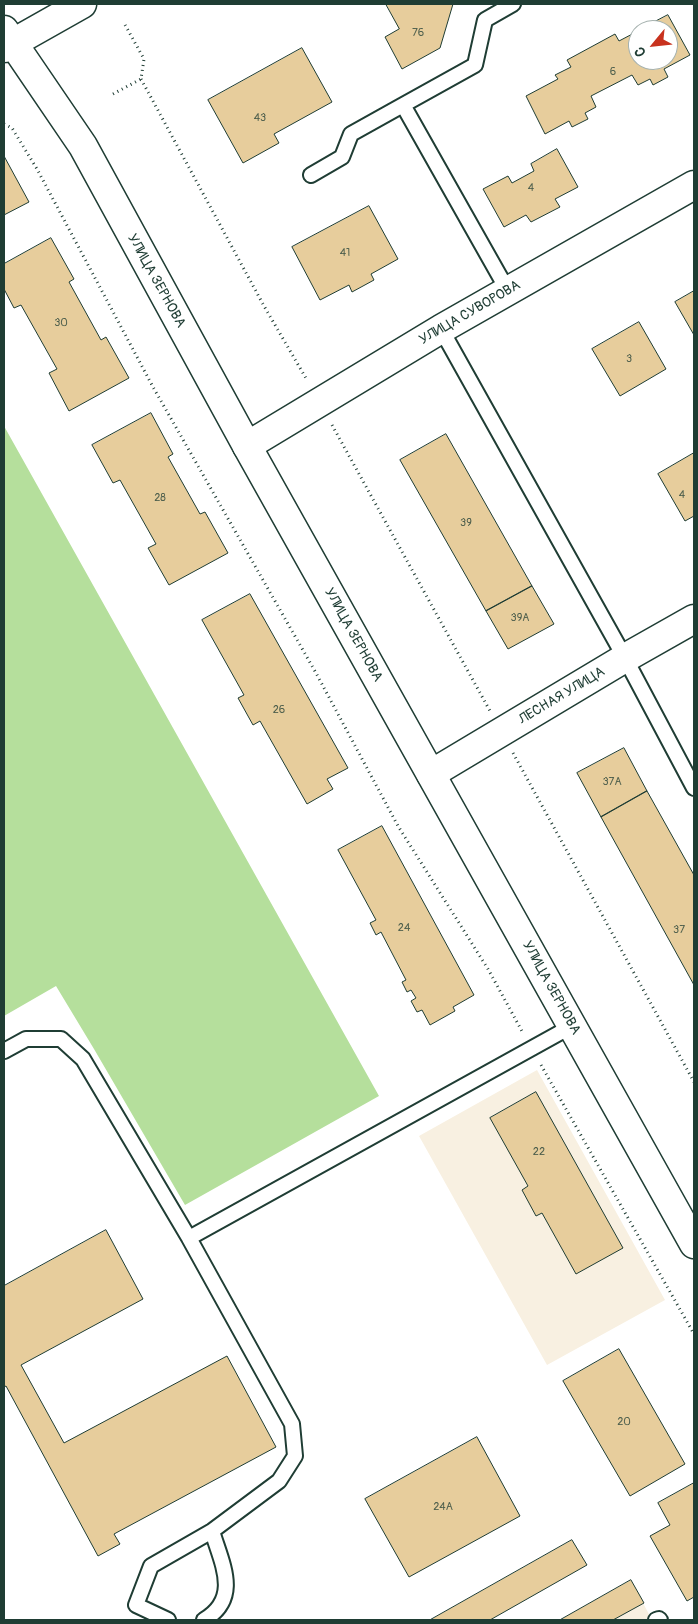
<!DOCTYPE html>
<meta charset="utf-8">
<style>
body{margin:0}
#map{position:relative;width:698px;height:1624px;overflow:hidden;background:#fff;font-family:Pangolin,sans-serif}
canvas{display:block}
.frame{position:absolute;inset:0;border:5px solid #1f3d34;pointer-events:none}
.north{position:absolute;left:628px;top:20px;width:50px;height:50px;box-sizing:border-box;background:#fff;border:1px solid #a5b1ae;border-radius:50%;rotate:242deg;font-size:14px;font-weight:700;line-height:20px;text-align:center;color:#1f3d34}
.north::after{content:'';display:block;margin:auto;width:18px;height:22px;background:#c8321e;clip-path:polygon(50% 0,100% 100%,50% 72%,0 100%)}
</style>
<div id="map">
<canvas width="698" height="1624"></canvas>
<div class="frame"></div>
<div class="north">С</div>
</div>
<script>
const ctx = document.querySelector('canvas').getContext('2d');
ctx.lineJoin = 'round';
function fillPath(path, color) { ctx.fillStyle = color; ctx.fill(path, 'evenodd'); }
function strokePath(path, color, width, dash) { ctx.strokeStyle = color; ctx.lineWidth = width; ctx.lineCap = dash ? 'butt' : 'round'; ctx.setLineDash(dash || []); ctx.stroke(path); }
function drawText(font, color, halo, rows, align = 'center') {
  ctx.font = font + ' Pangolin,sans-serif'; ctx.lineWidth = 4; ctx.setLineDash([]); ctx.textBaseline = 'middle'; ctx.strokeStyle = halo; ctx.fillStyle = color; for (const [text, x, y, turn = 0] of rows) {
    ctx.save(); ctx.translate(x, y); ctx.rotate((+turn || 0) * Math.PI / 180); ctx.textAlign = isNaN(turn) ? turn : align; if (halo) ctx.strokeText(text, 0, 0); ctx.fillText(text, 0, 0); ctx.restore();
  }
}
const built = new Path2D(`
 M537 1070 665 1300 547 1365 419 1136Z
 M631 1580 652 1620H560Z`);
const green = new Path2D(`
 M4 426 379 1096 185 1205 94 1049 56 986 4 1016Z`);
const building = new Path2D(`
 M386 4H453L440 48 402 69 385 37 399 29Z
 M668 15 690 55 664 69 668 77 653 85 650 79 638 85 632 75 591 96 596 107 585 113 588 119 572 127 569 121 545 134 526 96 558 79 555 75 571 67 567 60 615 34 619 41 638 31V60H668V30H639Z
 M302 48 332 102 274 134 279 143 243 163 208 100Z
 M557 149 578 187 555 199 560 207 531 222 526 215 504 227 483 189 508 176 512 183 534 171 531 164Z
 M4 156 29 202 4 215Z
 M369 206 398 259 371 274 374 280 352 292 349 285 320 300 292 247Z
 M51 238 74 279 69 282 101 340 106 337 129 378 69 411 49 373 57 369 21 305 14 308 4 289V264Z
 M694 291V335L675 302Z
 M639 322 666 369 620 396 592 349Z
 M151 413 173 454 168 457 200 514 205 512 228 553 169 585 148 548 156 544 120 480 113 483 92 445Z
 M446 434 532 586 486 611 400 460Z
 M694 453V516L685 521 658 474Z
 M532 586 554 624 508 649 486 611Z
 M250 594 348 768 327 779 333 789 307 804 260 721 253 725 238 698 244 695 202 620Z
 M624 748 647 791 601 817 577 773Z
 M647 791 694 875V985L601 817Z
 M382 826 474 995 453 1007 455 1011 430 1025 422 1010 417 1012 411 1001 416 998 411 990 407 992 402 982 406 980 381 932 376 935 370 923 376 920 338 850Z
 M536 1092 623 1248 576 1274 542 1213 536 1216 522 1190 528 1186 490 1118Z
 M106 1230 143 1299 21 1365 64 1443 227 1356 276 1447 114 1534 120 1544 98 1556 6 1386 4 1387V1286Z
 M619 1349 685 1464 630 1496 563 1381Z
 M477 1437 520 1516 409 1577 365 1499Z
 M694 1483V1597L687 1601 650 1536 670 1525 658 1503Z
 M572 1540 587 1565 490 1620H430Z
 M631 1580 644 1603 613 1620H560Z`);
const path = new Path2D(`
 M141 79 264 306 307 380
 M113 94 141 79 144 59 124 23
 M4 124 12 128 37 169 153 387 316 673 398 826 488 969 523 1033
 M332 425 490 711
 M513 753 694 1082
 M541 1065 694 1334`);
const lane = new Path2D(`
 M311 175 342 157 351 134 403 105
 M508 291 403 105 475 65 485 20 513 4
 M441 329 625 658 694 788
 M4 1051 26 1039H61L83 1059 189 1238 292 1424 295 1456 279 1481 212 1531 151 1566 136 1605 168 1620
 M189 1238 572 1026
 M204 1620C241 1598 222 1564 212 1531
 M656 1620 659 1619 660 1620`);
const street = new Path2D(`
 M247 446 441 329 694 185
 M431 774 625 658 694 619`);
const secondary = new Path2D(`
 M4 30 83 146 247 446 694 1244
 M4 48 82 4`);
const numberNames = [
 ["76",418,33],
 ["6",613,72],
 ["43",260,118],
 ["4",531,188],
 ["41",345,253],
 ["30",61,323],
 ["3",629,359],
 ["4",682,495],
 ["28",160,498],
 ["39",466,523],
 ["39А",520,618],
 ["26",279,710],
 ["37А",612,782],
 ["24",404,928],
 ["37",679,930],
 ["22",539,1152],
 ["20",624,1422],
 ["24А",443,1507]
];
const streetNames = [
 ["УЛИЦА ЗЕРНОВА",156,281,61],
 ["УЛИЦА СУВОРОВА",470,313,-30],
 ["УЛИЦА ЗЕРНОВА",353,635,61],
 ["ЛЕСНАЯ УЛИЦА",562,696,-31],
 ["УЛИЦА ЗЕРНОВА",551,988,61]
];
fillPath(built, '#f8f0e1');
fillPath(green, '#b5df9c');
fillPath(building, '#e7cd9c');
strokePath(building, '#1f3d34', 1);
strokePath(lane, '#1f3d34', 18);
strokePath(street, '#1f3d34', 31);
strokePath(secondary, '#1f3d34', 31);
strokePath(path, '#1f3d34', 3, [1, 4]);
strokePath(lane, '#fff', 14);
strokePath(street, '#fff', 28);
strokePath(secondary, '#fff', 28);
drawText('11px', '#51614e', null, numberNames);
drawText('14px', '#1f3d34', '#fff', streetNames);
</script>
